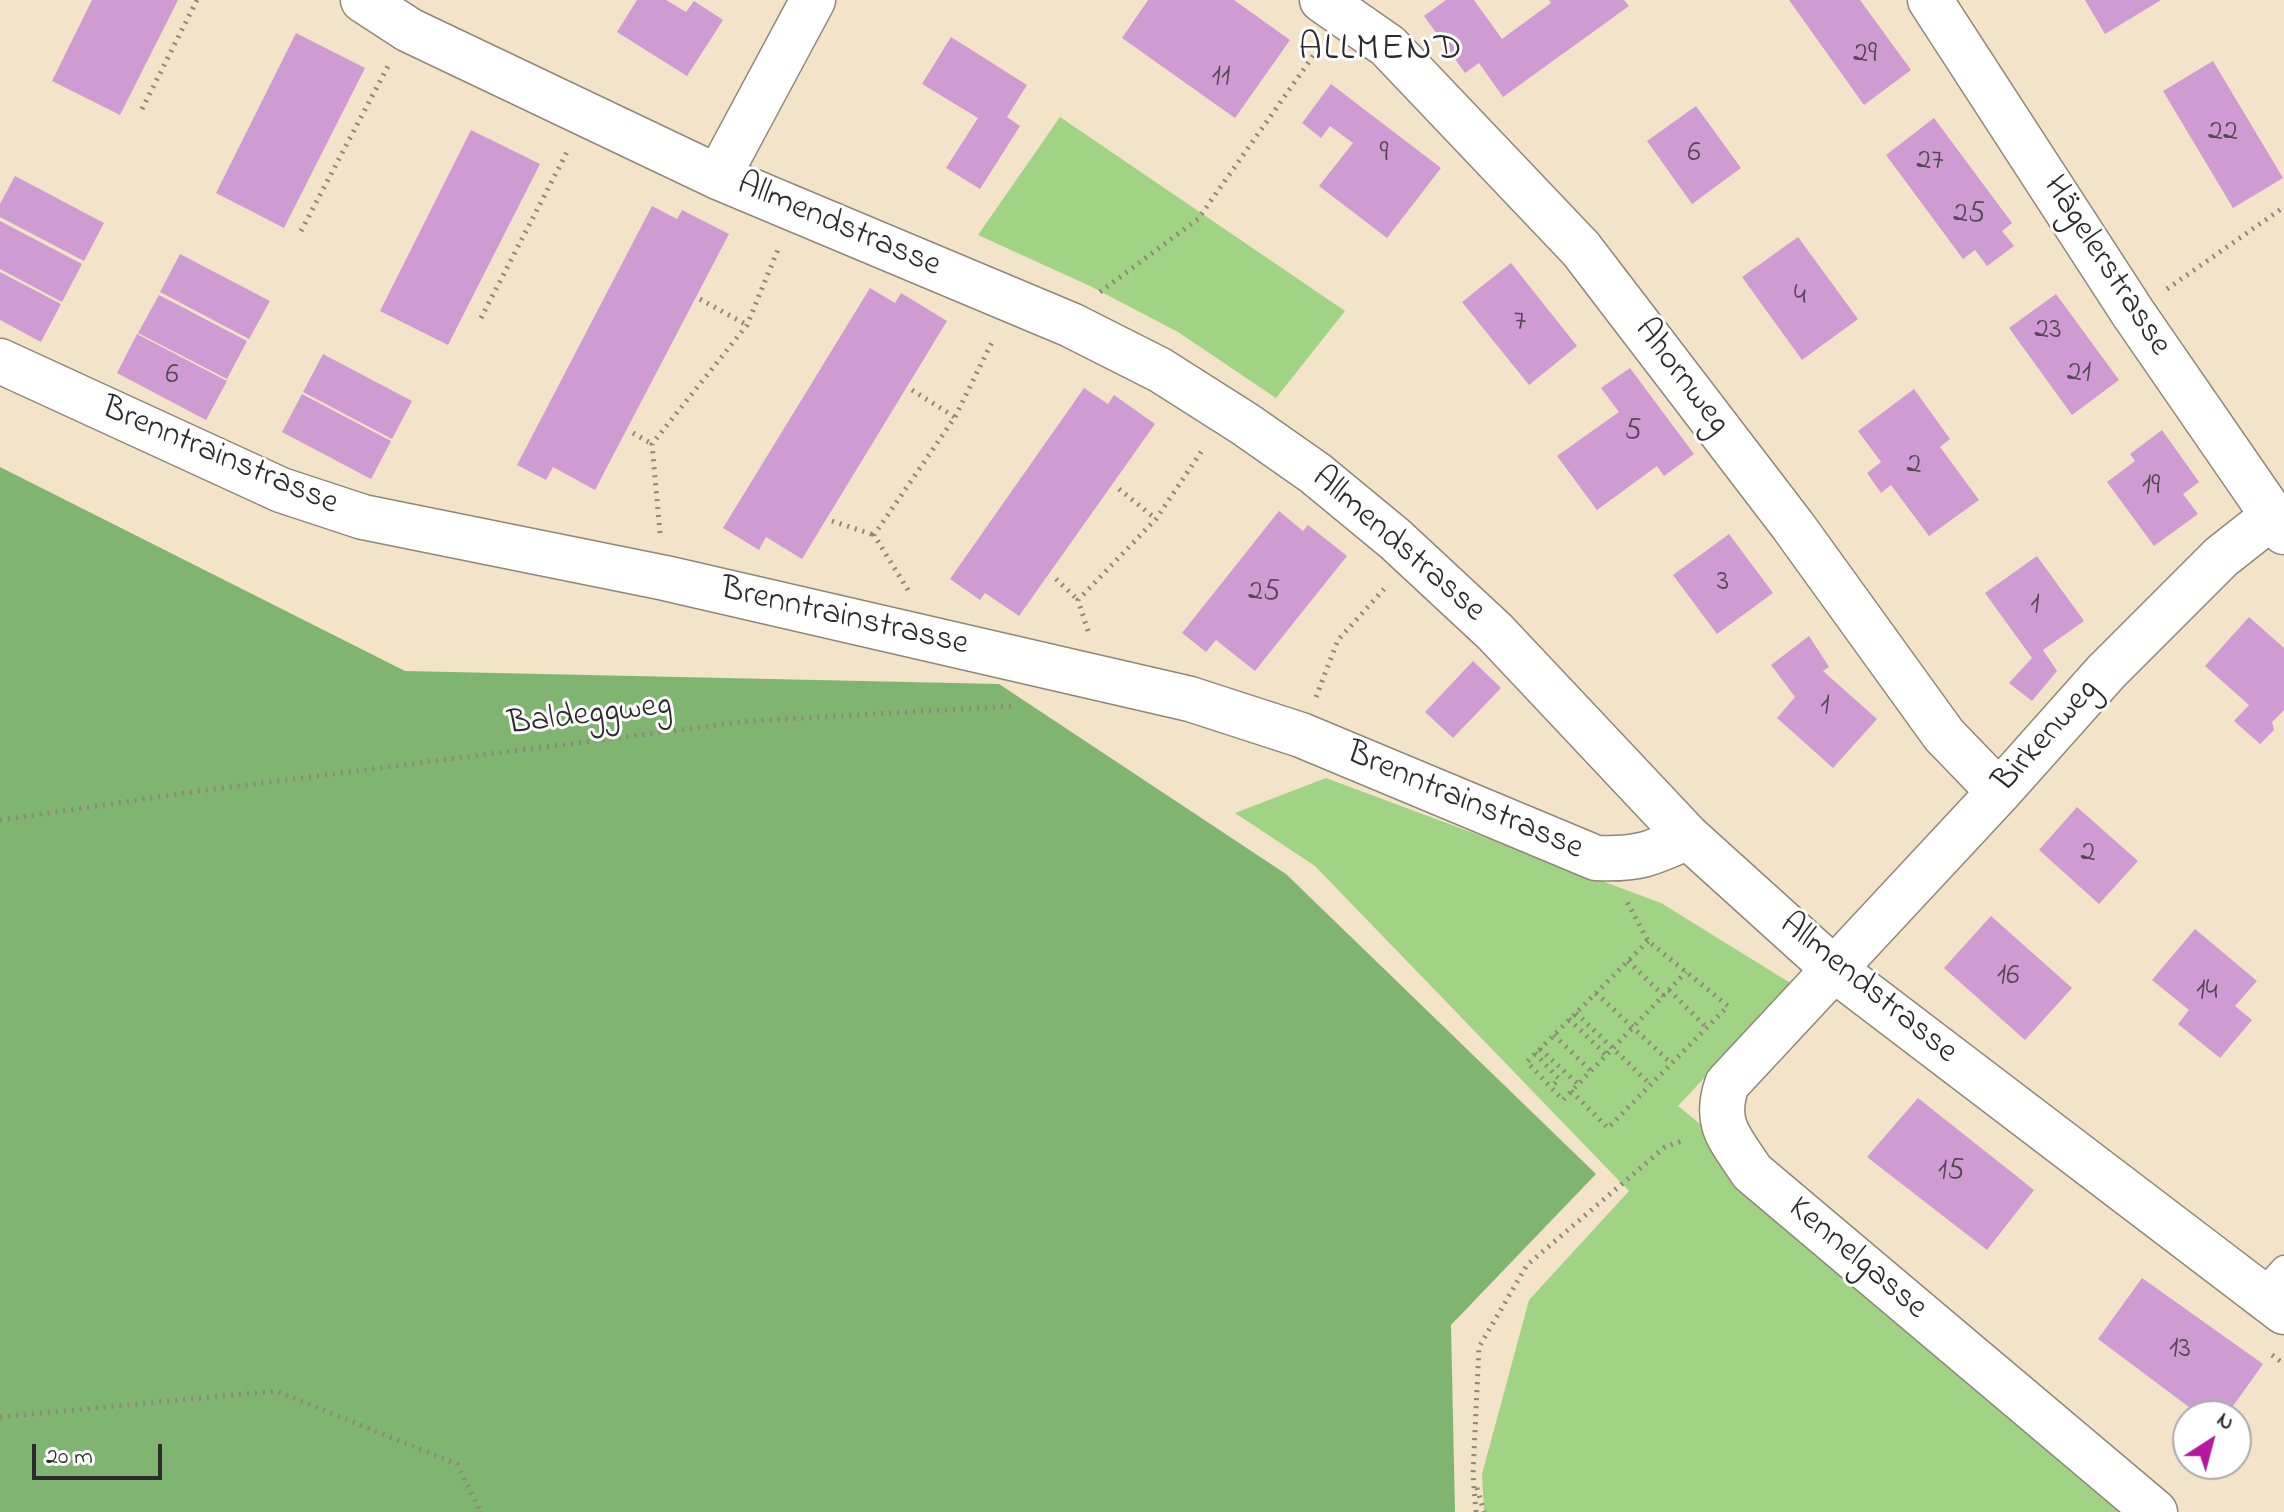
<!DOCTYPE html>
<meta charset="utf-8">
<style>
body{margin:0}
#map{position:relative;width:2284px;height:1512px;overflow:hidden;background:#f3e3c9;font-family:"Indie Flower",sans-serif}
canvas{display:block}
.north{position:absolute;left:2172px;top:1400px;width:80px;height:80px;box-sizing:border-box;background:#fff;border:2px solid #aaa;border-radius:50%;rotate:36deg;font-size:22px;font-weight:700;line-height:32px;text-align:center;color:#2b2b2b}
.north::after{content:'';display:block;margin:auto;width:28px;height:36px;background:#b5179e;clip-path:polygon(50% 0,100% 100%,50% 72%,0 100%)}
.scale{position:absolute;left:32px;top:1444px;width:130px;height:36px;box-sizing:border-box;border:4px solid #2b2b2b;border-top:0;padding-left:10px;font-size:24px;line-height:28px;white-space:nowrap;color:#2b2b2b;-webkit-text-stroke:6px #fff;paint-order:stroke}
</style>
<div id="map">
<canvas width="2284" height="1512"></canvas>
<div class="north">N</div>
<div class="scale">20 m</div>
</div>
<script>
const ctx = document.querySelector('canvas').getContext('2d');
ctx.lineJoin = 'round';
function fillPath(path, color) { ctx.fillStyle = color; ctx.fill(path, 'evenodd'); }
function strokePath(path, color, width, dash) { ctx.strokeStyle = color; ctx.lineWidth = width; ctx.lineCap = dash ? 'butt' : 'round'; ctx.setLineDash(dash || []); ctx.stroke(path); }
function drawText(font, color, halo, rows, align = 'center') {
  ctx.font = font + ' "Indie Flower",sans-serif'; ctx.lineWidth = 6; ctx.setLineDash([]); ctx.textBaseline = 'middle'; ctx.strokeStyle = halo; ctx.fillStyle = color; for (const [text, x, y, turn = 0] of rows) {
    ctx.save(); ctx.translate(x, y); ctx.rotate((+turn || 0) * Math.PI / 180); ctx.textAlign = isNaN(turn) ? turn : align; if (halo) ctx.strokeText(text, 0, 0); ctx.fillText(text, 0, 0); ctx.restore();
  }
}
const green = new Path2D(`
 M1060 117 1345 311 1276 398 1178 332 1090 286 978 235Z
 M1326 778 1661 903 1792 984 1678 1106 2177 1512H1484L1482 1474 1529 1300 1629 1191 1315 866 1235 813Z`);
const forest = new Path2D(`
 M0 467 405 671 999 684 1286 874 1596 1174 1451 1325 1455 1512H0Z`);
const building = new Path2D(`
 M92 0H178L120 115 52 81Z
 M637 0H666L686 12 694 1 723 20 687 76 617 32Z
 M1148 0H1234L1290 40 1235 118 1122 38Z
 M1446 0H1474L1502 39 1551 3 1549 0H1624L1629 6 1503 97 1479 63 1465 73 1424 16Z
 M1789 0H1860L1911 70 1864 105Z
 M2085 0H2161L2105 34Z
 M296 33 365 68 284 228 216 193Z
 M951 37 1027 85 1007 117 1020 126 980 189 946 168 978 118 922 84Z
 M2213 61 2283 178 2233 208 2163 91Z
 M1331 84 1441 168 1387 238 1319 186 1353 143 1330 126 1321 138 1302 123Z
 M1696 106 1741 168 1692 204 1647 141Z
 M1934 118 2012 223 2002 231 2014 246 1987 266 1975 250 1963 259 1886 155Z
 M471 130 540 164 448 345 380 311Z
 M15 176 104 223 84 261 0 217V204Z
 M652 206 677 219 682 210 729 234 595 490 553 467 546 480 517 465Z
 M0 221 82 264 62 302 0 269Z
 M1798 237 1858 319 1802 360 1742 277Z
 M180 254 270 301 249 339 160 292Z
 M1511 263 1577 346 1529 385 1462 302Z
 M0 272 61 304 41 342 0 320Z
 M870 288 895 303 901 293 947 321 802 559 766 537 759 550 723 528Z
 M2056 294 2119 380 2072 415 2009 328Z
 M159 295 247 341 227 379 138 333Z
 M137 334 227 381 206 420 117 373Z
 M323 354 412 401 392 439 303 392Z
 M1630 368 1694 454 1664 476 1657 466 1597 510 1557 456 1619 412 1601 388Z
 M1084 388 1108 404 1114 395 1155 424 1019 616 985 593 980 600 950 579Z
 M1914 389 1950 439 1940 447 1979 500 1929 536 1891 485 1881 493 1867 473 1881 462 1858 431Z
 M302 394 391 441 371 479 282 432Z
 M2162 430 2199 482 2183 494 2198 514 2154 546 2107 482 2135 461 2130 454Z
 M1279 511 1303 531 1308 525 1347 556 1255 671 1216 640 1206 652 1182 633Z
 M1729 534 1773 593 1717 634 1673 575Z
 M2037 556 2084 621 2043 650 2057 671 2032 701 2009 683 2032 658 1985 593Z
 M2249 617 2284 648V710L2272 722 2274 730 2260 744 2234 721 2249 705 2205 666Z
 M1809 636 1829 667 1823 671 1877 719 1833 768 1777 718 1795 697 1771 665Z
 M1473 661 1501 688 1453 738 1425 712Z
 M2077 807 2138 861 2099 904 2039 850Z
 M1991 916 2072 988 2025 1040 1944 968Z
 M2195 929 2257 981 2235 1006 2252 1020 2220 1058 2178 1024 2189 1010 2152 980Z
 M1918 1098 2034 1190 1987 1250 1867 1157Z
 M2142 1278 2263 1364 2226 1416H2201L2098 1339Z`);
const path = new Path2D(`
 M142 109 197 0
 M301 231 388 66
 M2167 289 2284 207
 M1100 292 1198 219 1318 49
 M700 299 747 325
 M481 318 567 152
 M912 390 955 417
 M633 433 652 444
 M1119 489 1156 519
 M832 521 874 535
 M660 533 652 444 747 325 779 247
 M1056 579 1078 600
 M908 590 874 535 955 417 993 340
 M1088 631 1078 600 1156 519 1203 449
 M1316 697 1338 640 1384 589
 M0 820 214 789 750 721 1016 706
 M1648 941 1527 1062 1563 1100 1686 972
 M1628 961 1664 996
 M1669 990 1707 1028
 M1596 993 1672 1064
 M1576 1013 1651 1085
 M1569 1019 1606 1055
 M1554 1035 1591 1071
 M1540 1049 1578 1084
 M1535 1053 1559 1079 1551 1087
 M1571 1091 1608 1128 1728 1006 1648 941 1626 900
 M2272 1355 2284 1364
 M0 1417 276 1391 457 1464 481 1512
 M1477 1488 1484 1512
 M1476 1512 1473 1475 1479 1347 1527 1265 1665 1147 1685 1140`);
const service = new Path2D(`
 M2260 1294 2284 1268`);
const minor = new Path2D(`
 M363 0 409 30 718 177 1071 325 1160 370 1245 424 1315 473 1395 539 1495 632 1688 837 1835 970 2284 1312
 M1322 0 1388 46 1581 249 1793 526 1944 735 1999 792
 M1930 0 2133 313 2284 532
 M718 177 813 0
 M0 361 281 490 363 517 665 578 1190 699 1301 735 1596 858C1637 860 1651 854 1688 837
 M2155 1512 1752 1172C1731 1139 1713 1125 1727 1084L1999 792 2106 672 2221 557 2273 516`);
const numberNames = [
 ["29",1865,56],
 ["11",1221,79],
 ["22",2223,134],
 ["9",1384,155],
 ["6",1694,155],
 ["27",1930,163],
 ["25",1969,216],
 ["4",1800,298],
 ["7",1520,324],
 ["23",2048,332],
 ["21",2079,375],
 ["6",172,377],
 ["5",1633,433],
 ["2",1914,467],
 ["19",2151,488],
 ["3",1723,584],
 ["25",1264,594],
 ["1",2035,607],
 ["1",1825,708],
 ["2",2088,855],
 ["16",2008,978],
 ["14",2207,993],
 ["15",1951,1173],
 ["13",2180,1351]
];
const streetNames = [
 ["Allmendstrasse",838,227,23],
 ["Hägelerstrasse",2105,267,57],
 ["Ahornweg",1680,378,53],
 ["Brenntrainstrasse",219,458,23],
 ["Allmendstrasse",1397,546,41],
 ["Brenntrainstrasse",844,619,13],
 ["Baldeggweg",590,717,-7],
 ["Birkenweg",2048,737,-48],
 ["Brenntrainstrasse",1464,803,23],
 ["Allmendstrasse",1867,990,39],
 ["Kennelgasse",1856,1260,40]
];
const quarterNames = [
 ["ALLMEND",1381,52]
];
fillPath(green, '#a0d383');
fillPath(forest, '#80b571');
fillPath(building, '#ce9cd2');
strokePath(service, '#8f877a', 27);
strokePath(minor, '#8f877a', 47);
strokePath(path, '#8f877a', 5, [2, 6]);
strokePath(service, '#fff', 24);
strokePath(minor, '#fff', 44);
drawText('30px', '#544755', null, numberNames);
drawText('34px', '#2b2b2b', '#fff', streetNames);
ctx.letterSpacing = '2px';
drawText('38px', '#2b2b2b', '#fff', quarterNames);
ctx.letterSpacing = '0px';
</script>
